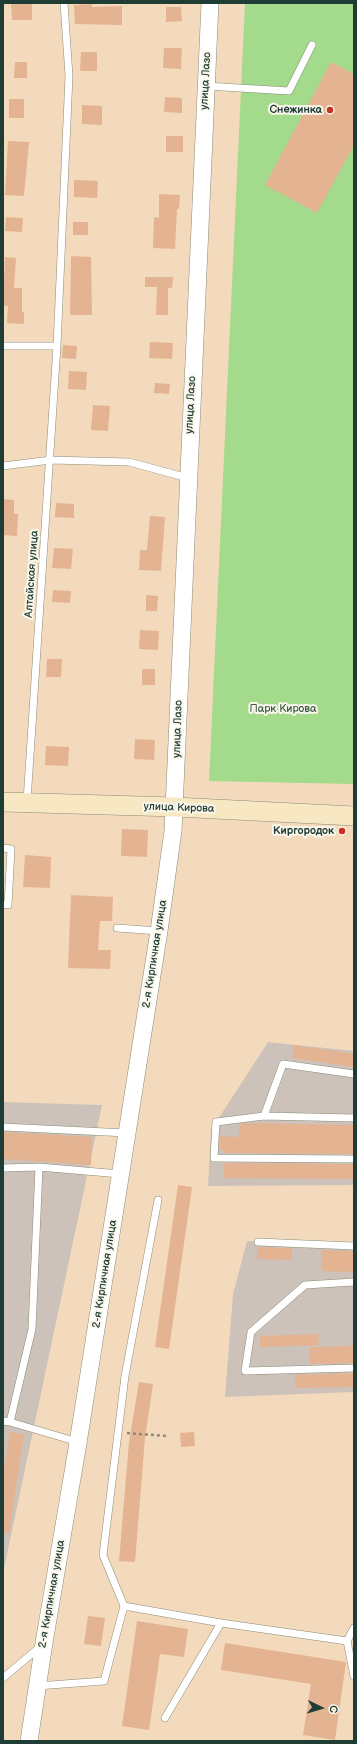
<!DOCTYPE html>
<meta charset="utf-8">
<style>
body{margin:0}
#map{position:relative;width:357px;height:1744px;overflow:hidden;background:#f4dabc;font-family:"Balsamiq Sans",sans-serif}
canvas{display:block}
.frame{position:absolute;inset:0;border:4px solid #1f3d34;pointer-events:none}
.north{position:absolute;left:301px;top:1688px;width:40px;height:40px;-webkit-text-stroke:3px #fbf7ec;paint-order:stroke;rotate:95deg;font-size:11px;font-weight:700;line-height:16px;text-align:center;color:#1f3d34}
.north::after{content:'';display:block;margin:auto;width:14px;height:18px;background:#1f3d34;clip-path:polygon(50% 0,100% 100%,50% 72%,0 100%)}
</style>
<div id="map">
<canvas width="357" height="1744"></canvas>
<div class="frame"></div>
<div class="north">С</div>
</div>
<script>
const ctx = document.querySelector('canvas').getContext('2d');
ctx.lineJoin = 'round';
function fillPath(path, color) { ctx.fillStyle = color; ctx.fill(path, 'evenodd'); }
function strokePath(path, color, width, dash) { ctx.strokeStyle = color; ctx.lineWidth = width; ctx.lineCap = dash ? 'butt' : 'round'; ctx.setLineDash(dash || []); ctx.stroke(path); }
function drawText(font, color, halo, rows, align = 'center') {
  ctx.font = font + ' "Balsamiq Sans",sans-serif'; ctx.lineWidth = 4; ctx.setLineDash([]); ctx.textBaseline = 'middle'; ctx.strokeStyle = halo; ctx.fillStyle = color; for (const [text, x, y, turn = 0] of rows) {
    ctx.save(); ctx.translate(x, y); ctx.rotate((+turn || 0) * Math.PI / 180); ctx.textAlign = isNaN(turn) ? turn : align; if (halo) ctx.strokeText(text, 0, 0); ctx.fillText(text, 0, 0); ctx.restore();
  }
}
const industrial = new Path2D(`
 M268 1042 354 1051V1185L208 1186 211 1130Z
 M3 1102 102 1105 3 1573Z
 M247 1241 354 1242V1392L225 1397 233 1294Z`);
const green = new Path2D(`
 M245 3H354V784L209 781Z`);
const building = new Path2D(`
 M11 4H32V20H12Z
 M92 4V7L122 6V25L75 24 74 5Z
 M166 7H181L182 21 166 22Z
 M164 48H182L181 69 163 68Z
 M81 52H97V71H80Z
 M15 62H27V78H14Z
 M331 62 354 74V145L317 213 265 185Z
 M165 97 182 98V113L164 112Z
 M9 99H24V118H9Z
 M82 105 102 106V125L82 124Z
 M166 136H183V152H166Z
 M8 141 29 142 24 196 5 195Z
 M74 180 98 181 97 198 74 197Z
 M159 194 180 195 179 209H177L175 249 153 248 154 217 159 218Z
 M6 217 23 218 22 232 5 231Z
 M73 222H88V235H73Z
 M71 256 91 257 92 315H70Z
 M5 257 16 258 14 288H22V312H24V324L7 323 8 306H3Z
 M145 277H173L172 288H168V315H156L157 287H145Z
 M150 342 173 343 172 359 149 358Z
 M63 345 77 346 76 359 62 358Z
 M69 371 87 372 86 390 68 389Z
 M155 383 170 384 169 394 154 393Z
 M93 405 110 406 108 431 91 430Z
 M3 499 14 500V514H18L17 536 3 535Z
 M56 503 74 504V518L55 517Z
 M150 516 165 517 161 571 139 570 140 550H147Z
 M54 548 73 549 71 569 52 568Z
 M53 590 71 591 70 603 52 602Z
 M146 595 158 596 157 611H146Z
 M140 630 159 631 158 650 139 649Z
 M47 659H62L61 677H46Z
 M142 669H155V685H142Z
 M135 739 155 740 154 760 134 759Z
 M46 746 69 747 68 766 45 765Z
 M122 829 148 830 147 857 121 856Z
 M25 855 51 857 50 888 23 887Z
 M71 895 113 897 112 921H100L98 950H111L110 969 68 968Z
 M294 1045 354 1054V1067L292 1058Z
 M245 1123 354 1125V1154L224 1153V1150H220V1136L239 1137V1124Z
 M3 1132 92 1137 91 1165 3 1159Z
 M224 1163 354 1164V1179L224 1178Z
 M178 1185 192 1187 169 1349 155 1347Z
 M257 1247 292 1248V1260L257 1259Z
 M322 1250 354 1251V1272L321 1271Z
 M318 1334 319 1345 260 1347V1336Z
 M354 1346V1363L310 1364V1347Z
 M354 1373V1387L295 1388V1375Z
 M139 1382 153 1384 145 1438 135 1562 119 1561 129 1442Z
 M10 1432 24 1434 9 1533 3 1532V1476Z
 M194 1432 195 1446 181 1447 180 1433Z
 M88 1616 105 1618 101 1646 84 1644Z
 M137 1621 188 1629 184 1657 160 1654 149 1730 122 1726Z
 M225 1643 346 1662 335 1740 303 1735 311 1684 221 1670Z`);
const path = new Path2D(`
 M127 1433 166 1436`);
const service = new Path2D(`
 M206 86 289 91 312 45
 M3 346H57L69 76 64 3
 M3 466 51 460 129 462 188 478
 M27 801 57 346
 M3 848 11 849 8 905 3 904
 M117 928 159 931
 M264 1116 283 1064 354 1074
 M354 1118 264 1116 216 1122 214 1158 354 1159
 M3 1127 127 1133
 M3 1168 39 1167 120 1174
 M258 1242 354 1246
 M354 1282 305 1285 251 1332 245 1371 354 1368
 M3 1421 10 1422 78 1442
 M10 1422 32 1329 39 1167
 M124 1606 221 1623 347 1641
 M354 1628 347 1641 354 1676
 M3 1678 41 1646
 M37 1686 104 1681 124 1606 103 1555 125 1376 158 1200
 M165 1718 221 1623`);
const tertiary = new Path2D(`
 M29 1741 44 1643 78 1443 159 931 173 831 210 3`);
const secondary = new Path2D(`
 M3 802 175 807 354 816`);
const markers = [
 [330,110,4,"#c8321e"],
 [342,831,4,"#c8321e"]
];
const streetNames = [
 ["улица Лазо",206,81,-87],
 ["улица Лазо",191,405,-87],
 ["Алтайская улица",32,574,-86],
 ["улица Лазо",178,729,-88],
 ["улица Кирова",179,808,2],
 ["2-я Кирпичная улица",155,954,-81],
 ["2-я Кирпичная улица",105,1274,-81],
 ["2-я Кирпичная улица",52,1594,-80]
];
const poiNames = [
 ["Снежинка",322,110],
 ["Киргородок",334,831]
];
const parkNames = [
 ["Парк Кирова",283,709]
];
fillPath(industrial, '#cdc2b9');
fillPath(green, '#a3da8b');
fillPath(building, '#e4b391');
strokePath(service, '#8a8c78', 8);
strokePath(tertiary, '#8a8c78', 18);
strokePath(secondary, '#8a8c78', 20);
strokePath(path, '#8a8c78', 2.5, [3, 3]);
strokePath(service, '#fff', 7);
strokePath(tertiary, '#fff', 17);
strokePath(secondary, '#f7e8c3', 19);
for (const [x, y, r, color] of markers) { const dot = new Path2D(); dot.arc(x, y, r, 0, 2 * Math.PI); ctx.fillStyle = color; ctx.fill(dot); strokePath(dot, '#fbf7ec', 1.5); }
drawText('11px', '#1f3d34', '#fbf7ec', streetNames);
drawText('bold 11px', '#1f3d34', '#fbf7ec', poiNames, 'right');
drawText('11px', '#395c45', '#fbf7ec', parkNames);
</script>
